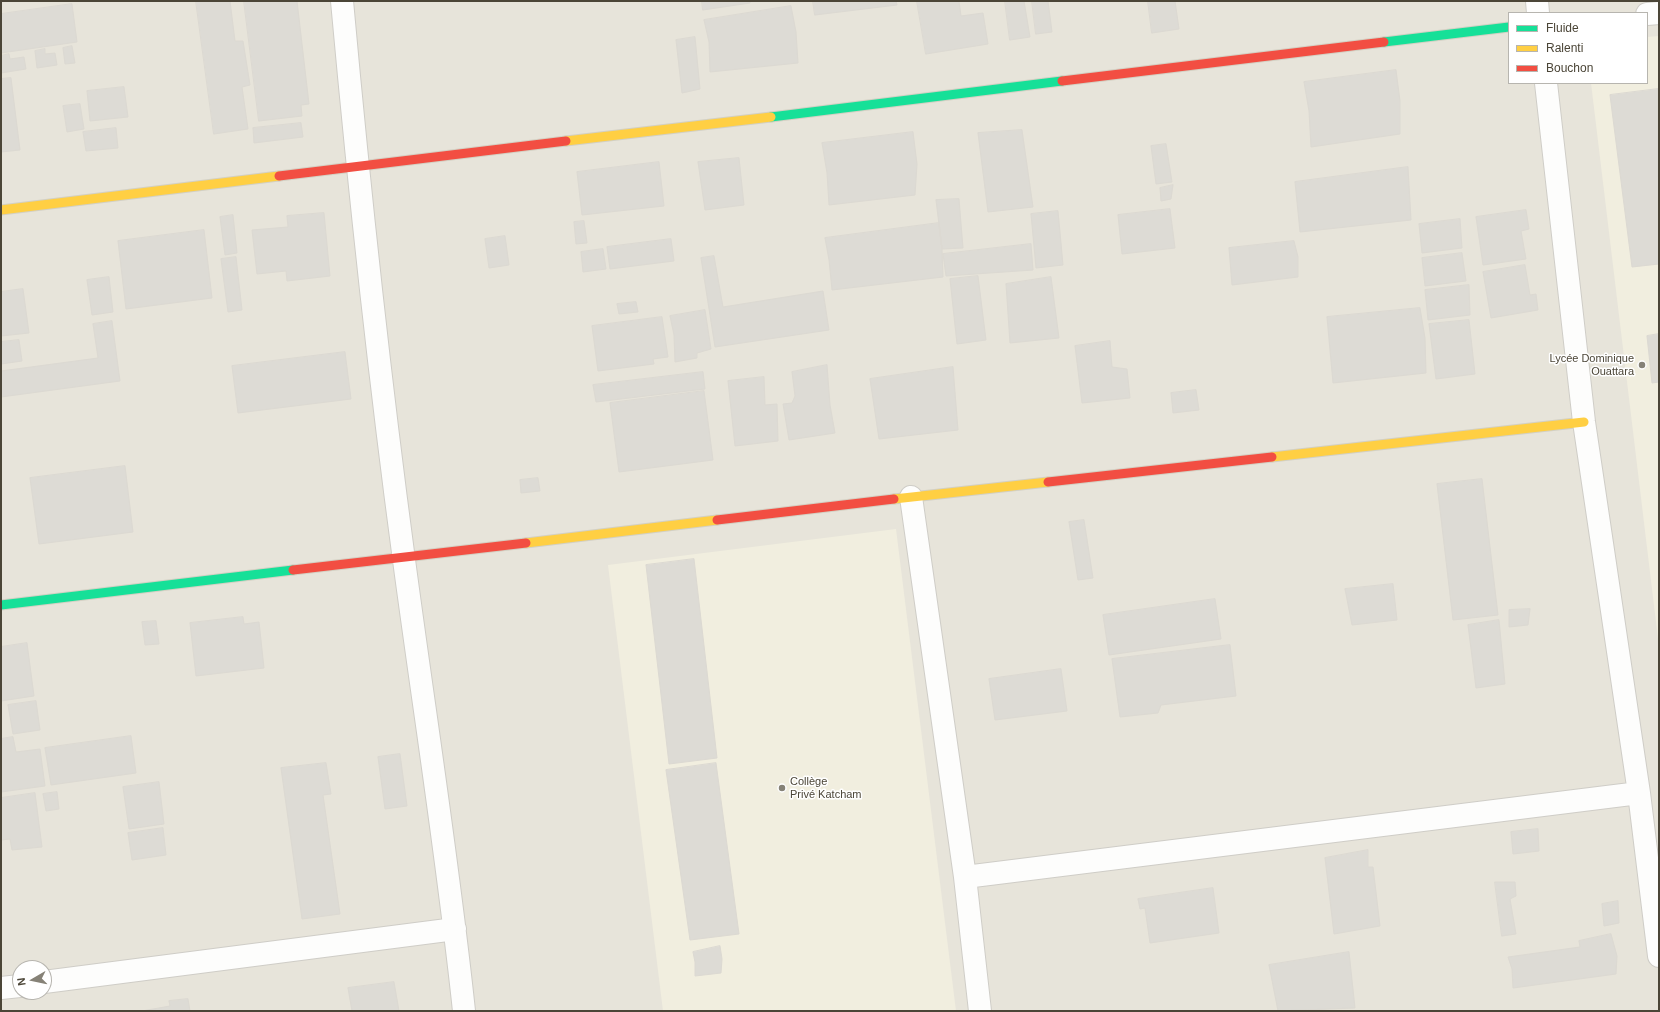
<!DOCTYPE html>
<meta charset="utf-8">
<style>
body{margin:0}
#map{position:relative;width:1660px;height:1012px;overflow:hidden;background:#f3f2ed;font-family:Helvetica,sans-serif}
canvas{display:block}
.frame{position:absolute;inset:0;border:2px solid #4b4537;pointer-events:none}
.legend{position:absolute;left:1508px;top:12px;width:140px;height:72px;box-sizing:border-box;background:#fff;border:1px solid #b7b5af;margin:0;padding:5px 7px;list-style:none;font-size:12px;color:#4b4537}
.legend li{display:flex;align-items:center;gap:8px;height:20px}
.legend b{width:20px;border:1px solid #b7b5af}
.north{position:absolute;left:12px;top:960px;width:40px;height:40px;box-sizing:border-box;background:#fff;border:1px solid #b7b5af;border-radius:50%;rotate:261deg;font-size:11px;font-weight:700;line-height:16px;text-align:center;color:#4b4537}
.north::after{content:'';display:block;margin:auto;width:14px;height:18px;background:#868277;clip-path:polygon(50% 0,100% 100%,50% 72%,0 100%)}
</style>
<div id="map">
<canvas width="1660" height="1012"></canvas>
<div class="frame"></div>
<ul class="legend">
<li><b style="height:5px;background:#16e098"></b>Fluide</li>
<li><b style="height:5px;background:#ffcf43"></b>Ralenti</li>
<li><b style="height:5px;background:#f24e42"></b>Bouchon</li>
</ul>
<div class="north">N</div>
</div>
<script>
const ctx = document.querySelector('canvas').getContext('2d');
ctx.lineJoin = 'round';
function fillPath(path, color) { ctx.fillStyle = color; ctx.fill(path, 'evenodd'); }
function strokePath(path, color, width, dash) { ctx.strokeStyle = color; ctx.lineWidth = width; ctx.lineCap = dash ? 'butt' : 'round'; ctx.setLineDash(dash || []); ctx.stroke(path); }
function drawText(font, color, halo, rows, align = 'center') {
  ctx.font = font + ' Helvetica,sans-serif'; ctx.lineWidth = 3; ctx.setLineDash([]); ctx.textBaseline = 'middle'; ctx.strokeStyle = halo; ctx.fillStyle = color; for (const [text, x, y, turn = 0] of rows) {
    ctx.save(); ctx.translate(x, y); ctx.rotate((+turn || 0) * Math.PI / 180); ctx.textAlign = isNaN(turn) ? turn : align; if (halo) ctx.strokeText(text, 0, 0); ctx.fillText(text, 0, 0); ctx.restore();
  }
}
const residential = new Path2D(`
 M1 1H1659V1011H1ZM1509 13H1647V83H1509ZM20 968H44V992H20Z`);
const education = new Path2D(`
 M1659 36V647L1591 83H1647V37Z
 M896 529 956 1011H663L608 565Z`);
const building = new Path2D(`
 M196 1H230L235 41H243L250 85 242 87 248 129 214 134Z
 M244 1H297L309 104 301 105 302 116 259 121Z
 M702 1H750V3L703 10Z
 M813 1H896L897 5 815 15Z
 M917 1H959L961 16 983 13 988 44 926 54Z
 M1005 1H1024L1030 37 1010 40Z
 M1032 1H1048L1052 32 1036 34Z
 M1148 1H1175L1179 29 1152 33Z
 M72 4 77 42 1 53V14Z
 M791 6 796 32 798 63 710 72 709 42 704 20Z
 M695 37 700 89 682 93 676 40Z
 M72 46 75 63 65 64 63 48Z
 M45 49V54L55 53 57 65 37 68 35 51Z
 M9 54 10 59 24 57 26 69 1 73V56Z
 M1396 70 1400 101V134L1311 147 1309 111 1304 82Z
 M11 78 20 150 1 152V79Z
 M124 87 128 117 90 121 87 91Z
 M1658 89 1659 264 1632 267 1610 95Z
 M80 104 84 129 67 132 63 106Z
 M301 123 303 137 254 143 253 128Z
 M116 128 118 148 86 151 83 132Z
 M1022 130 1033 207 988 212 978 133Z
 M913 132 917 164 915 195 829 205 827 173 822 143Z
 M1166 144 1172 182 1156 184 1151 146Z
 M739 158 744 205 705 210 698 162Z
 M659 162 664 206 582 215 577 172Z
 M1408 167 1411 220 1300 232 1295 182Z
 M1173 185 1171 199 1161 201 1160 188Z
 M959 199 963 248 942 249 936 200Z
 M1170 209 1175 248 1122 254 1118 215Z
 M1526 210 1529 229 1521 231 1526 259 1483 265 1476 217Z
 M1058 211 1063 265 1036 268 1031 214Z
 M324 213 330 276 287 281 286 271 257 274 252 230 288 227 287 216Z
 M233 215 237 253 225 255 220 217Z
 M1460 219 1462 248 1422 253 1419 224Z
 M584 221 587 243 576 244 574 222Z
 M939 223 942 249 943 277 832 290 829 260 825 238Z
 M204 230 212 298 126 309 118 241Z
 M505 236 509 265 489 268 485 239Z
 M671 239 674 261 610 269 607 247Z
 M1294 241 1298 257V277L1232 285 1229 248Z
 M1031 244 1033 270 946 276 943 254Z
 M603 249 606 269 583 272 581 252Z
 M1462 253 1466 281 1425 286 1422 258Z
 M714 256 723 307 823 291 829 330 715 347 701 258Z
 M236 257 242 310 228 312 221 259Z
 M1525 265 1530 295 1536 294 1538 310 1491 318 1483 272Z
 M978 276 986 340 957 344 950 279Z
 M109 277 113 312 92 315 87 280Z
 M1051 277 1059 338 1010 343 1006 284Z
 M1469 285 1470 315 1428 320 1425 290Z
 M23 289 29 333 1 336V292Z
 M636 302 638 312 619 314 617 304Z
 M1420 308 1425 338 1426 373 1333 383 1327 317Z
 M705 310 711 349 697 353V358L675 362 674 335 670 316Z
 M662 317 668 357 653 359 654 364 598 371 592 326Z
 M1469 320 1475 374 1436 379 1429 324Z
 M112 321 120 381 1 397V371L98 358 93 324Z
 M1659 334V382L1652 383 1647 336Z
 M19 340 22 361 1 364V342Z
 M1110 341 1112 367 1127 369 1130 398 1082 403 1075 346Z
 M345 352 351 399 238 413 232 366Z
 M827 365 830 405 835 433 789 440 783 404 792 403 795 396 792 372Z
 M953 367 958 430 879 439 870 379Z
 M703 372 705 389 596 402 593 385Z
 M764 377 765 405 777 404 778 441 735 446 728 381Z
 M1196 390 1199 410 1173 413 1171 393Z
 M704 391 713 460 619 472 610 403Z
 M125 466 133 532 39 544 30 478Z
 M538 478 540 491 521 493 520 480Z
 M1482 479 1498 615 1453 620 1437 484Z
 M1084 520 1093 578 1078 580 1069 522Z
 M694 559 717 758 669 764 646 565Z
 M1393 584 1397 620 1352 625 1345 589Z
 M1215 599 1221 639 1109 655 1103 615Z
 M1530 609 1528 625 1509 627V610Z
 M243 617 244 624 259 622 264 668 196 676 190 623Z
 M1499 620 1505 684 1476 688 1468 625Z
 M156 621 159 644 145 645 142 622Z
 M27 643 34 696 1 701V647Z
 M1230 645 1236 696 1161 705 1158 713 1120 717 1112 659Z
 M1061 669 1067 711 995 720 989 679Z
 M36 701 40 730 13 734 8 705Z
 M131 736 136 773 51 785 45 748Z
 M13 737 16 752 40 749 45 786 1 792V739Z
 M400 754 407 806 385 809 378 757Z
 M326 763 331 794 323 795 340 914 302 919 281 768Z
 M716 763 739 934 690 940 666 770Z
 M159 782 164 824 129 829 123 787Z
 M57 792 59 809 46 811 43 794Z
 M35 793 42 847 12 850 10 839 1 840V798Z
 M163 828 166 855 132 860 128 833Z
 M1538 829 1539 851 1513 854 1511 832Z
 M1368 850V867H1373L1380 926 1334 934 1325 858Z
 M1495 882H1515L1516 896 1510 899 1516 934 1502 936Z
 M1213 888 1219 933 1150 943 1145 908 1140 909 1138 899Z
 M1618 901 1619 923 1604 926 1602 904Z
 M1611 934 1617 956 1616 974 1513 988 1512 969 1508 957 1580 947 1579 941Z
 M720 946 722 959 721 973 695 976V962L693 952Z
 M1349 952 1355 1008 1278 1011 1269 965Z
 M394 982 399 1011H352L348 988Z
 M188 999 190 1011H142L170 1006 169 1001Z`);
const street = new Path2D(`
 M342 1C359 188 379 374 404 560 424 710 448 860 464 1011
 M1537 1 1538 13
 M1647 14 1659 13
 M1546 83 1584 422 1639 793 1659 956
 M911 497 965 877 980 1011
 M965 877 1639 793
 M44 982 455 929
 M1 988 20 986`);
const fast = new Path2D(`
 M1384 42 1509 27
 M771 117 1062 81
 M1 605 293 570`);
const slow = new Path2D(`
 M566 141 771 117
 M1 210 279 176
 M1272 457 1584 422
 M894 499 1048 482
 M526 543 717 520`);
const jam = new Path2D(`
 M1062 81 1384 42
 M279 176 566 141
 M1048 482 1272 457
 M717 520 894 499
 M293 570 526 543`);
const markers = [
 [1642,365,4,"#868277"],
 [782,788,4,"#868277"]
];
const poiNames = [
 ["Lycée Dominique",1634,359],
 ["Ouattara",1634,372],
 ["Collège",790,782,"left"],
 ["Privé Katcham",790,795,"left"]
];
fillPath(residential, '#e7e4da');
fillPath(education, '#f1eedf');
fillPath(building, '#dddbd5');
strokePath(building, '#dcd9d2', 1);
strokePath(street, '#cfcdc7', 24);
strokePath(fast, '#d3d0c3', 11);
strokePath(slow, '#d3d0c3', 11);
strokePath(jam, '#d3d0c3', 11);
strokePath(street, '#fdfdfc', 22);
strokePath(fast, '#16e098', 9);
strokePath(slow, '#ffcf43', 9);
strokePath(jam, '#f24e42', 9);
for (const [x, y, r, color] of markers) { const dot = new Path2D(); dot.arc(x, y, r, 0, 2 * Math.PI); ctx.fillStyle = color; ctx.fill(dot); strokePath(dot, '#fff', 1.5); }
drawText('11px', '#4b4537', '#fff', poiNames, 'right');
</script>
